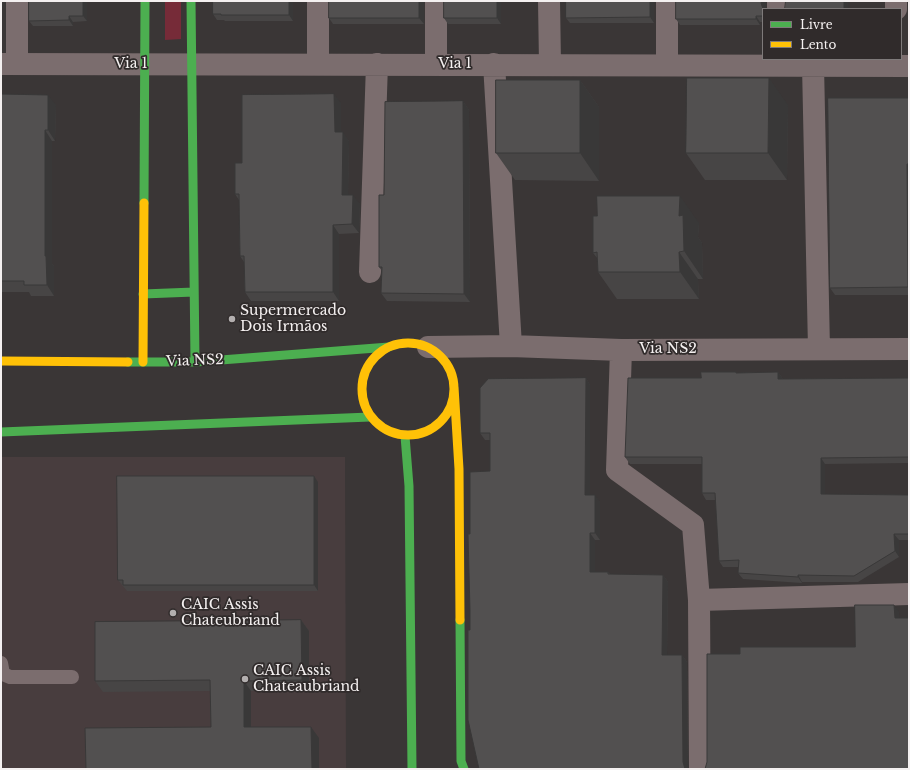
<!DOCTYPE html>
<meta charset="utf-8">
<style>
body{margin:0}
#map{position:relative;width:910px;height:770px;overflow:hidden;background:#3a3636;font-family:"Libre Baskerville",serif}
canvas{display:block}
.frame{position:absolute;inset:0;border:2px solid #f4f0f0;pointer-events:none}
.legend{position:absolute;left:762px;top:8px;width:140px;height:52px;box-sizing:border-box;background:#302b2b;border:1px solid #7e7a7a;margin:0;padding:5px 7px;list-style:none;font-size:12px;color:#f4f0f0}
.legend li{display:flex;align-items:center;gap:8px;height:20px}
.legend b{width:20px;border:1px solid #7e7a7a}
</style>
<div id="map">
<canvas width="910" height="770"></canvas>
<div class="frame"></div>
<ul class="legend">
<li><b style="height:5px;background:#4caf50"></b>Livre</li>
<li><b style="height:5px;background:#ffc107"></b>Lento</li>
</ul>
</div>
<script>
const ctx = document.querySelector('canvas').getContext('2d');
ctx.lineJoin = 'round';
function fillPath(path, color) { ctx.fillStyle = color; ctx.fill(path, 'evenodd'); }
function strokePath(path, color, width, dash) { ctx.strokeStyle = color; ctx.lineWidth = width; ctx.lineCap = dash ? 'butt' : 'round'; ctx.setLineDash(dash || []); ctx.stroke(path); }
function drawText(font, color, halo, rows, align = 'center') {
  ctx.font = font + ' "Libre Baskerville",serif'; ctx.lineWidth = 3.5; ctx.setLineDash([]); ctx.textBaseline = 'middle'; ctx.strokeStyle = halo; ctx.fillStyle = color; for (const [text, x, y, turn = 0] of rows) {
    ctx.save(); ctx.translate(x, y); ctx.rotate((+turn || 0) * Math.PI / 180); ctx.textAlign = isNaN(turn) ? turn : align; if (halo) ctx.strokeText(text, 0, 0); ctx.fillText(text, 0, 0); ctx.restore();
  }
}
const built = new Path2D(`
 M1 457H345L346 769H1Z`);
const green = new Path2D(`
 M165 1H181V39L165 40Z`);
const lane = new Path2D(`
 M1 663 3 674 10 677H72`);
const street = new Path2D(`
 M17 1V64
 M318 1V64
 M549 1 550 64
 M667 1V65
 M896 1V9
 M778 9V1
 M1 64 909 66
 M436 64V1
 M494 64 511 346
 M813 65 819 349
 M370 272 377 64
 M428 347 511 346 621 350 909 349
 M621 350 617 470 693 525 699 600 700 769
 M699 600 909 594`);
const fast = new Path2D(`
 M191 1 195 362
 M144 203 145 1
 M143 294 194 292
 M128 362H195L389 347
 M1 432 370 417
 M405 436 409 486 412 769
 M460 620 461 761 464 769`);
const slow = new Path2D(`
 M362 389a46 46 0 1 1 92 0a46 46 0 1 1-92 0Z
 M1 361 128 362
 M143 362 144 203
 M454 387 459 469 460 620`);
const wall = new Path2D(`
 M87 1V21L73 22V26H33L29 21Z
 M293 1V21H225L224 20H217L213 14Z
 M424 1V24H333L329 18Z
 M444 1H501V24H448L444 18Z
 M654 1V23H570L566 18Z
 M676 1H766V9H763V22H760V25H680L676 19Z
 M580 80 599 107V181L515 180 496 153Z
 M1 94 56 105 55 141H52V264L54 266V296H31L29 292H1Z
 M909 98V295H835L830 288Z
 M463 101 469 110 470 302 387 301 381 293 382 271 379 267 384 195Z
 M341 103V132L349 141 348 195 360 204 359 233 339 234V301H251L245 292 244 262 240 256 239 200 235 194 242 163Z
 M788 105 787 180H705L686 153Z
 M699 223 698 237 702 243 703 279H698L699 299H617L598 272V259L593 253Z
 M736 372 737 373 778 372 783 379 909 378V463L825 464V494L909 495V540H899V557L858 582H802V583L743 579 738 573V567H723L719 561 716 500H706L702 493V464H630L625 457 701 378Z
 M586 378 590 385V495L600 502V540H595V572H608L610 574 663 575 668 582 667 655H682L687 662 688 769H479L470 630V534L490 471V440H485L480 433Z
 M318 482V591H127L118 580Z
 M301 620 309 631V691H251V727L319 738 211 727 210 691 103 692 95 681Z`);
const shadedWall = new Path2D(`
 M83 1H87V21L83 16Z
 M289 1H293V21L289 15Z
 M419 1H424V24L419 18Z
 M497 1H501V24L497 18Z
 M650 1H654V23L650 17Z
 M762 1H766V9H763L761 3Z
 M844 1H848V9H844Z
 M69 16 73 22V26L69 20Z
 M756 16 760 22V25L756 19Z
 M769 78 788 105 787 180 768 153Z
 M580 80 599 107V181L580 153Z
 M334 94 341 103V141L335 132Z
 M48 95 56 105 55 141 48 130Z
 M463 101 469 110 470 302 464 294Z
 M45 130 52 141V264L54 266V296L47 285 45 256Z
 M343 132 349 141 348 204 342 195Z
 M907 164 909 167V289L908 287Z
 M353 195 360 204 359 233 352 224Z
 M680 196 699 223 698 237 702 243 703 279 684 251 679 216Z
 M333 225 339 234V301L333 292Z
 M679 252 698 279 699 299 680 272Z
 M778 372 783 379V386L778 379Z
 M586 378 590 385V502L585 495Z
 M821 458 825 464V501L821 494Z
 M314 476 318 482V591L314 585Z
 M595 495 600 502V540L595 533Z
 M590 533 595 540V579L590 572Z
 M894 534 899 540V557L895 551Z
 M663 575 668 582 667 662 662 655Z
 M798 575 802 582V583L798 577Z
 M894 605 899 612 900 625 895 618Z
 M301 620 309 631V691L302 680Z
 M682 655 687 662 688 769H685L683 762Z
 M244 681 251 691V738L244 727Z
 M311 727 319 738V769H312Z`);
const building = new Path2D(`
 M29 1H83V16H69V20L29 21Z
 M213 1H289V15H221V14H213Z
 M329 1H419V18H329Z
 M444 1H497V18H444Z
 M566 1H650V17L566 18Z
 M676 1H762L761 3 763 9V16H756V19H676Z
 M786 1H844V9H785Z
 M687 78H769L768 153H686Z
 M496 80H580V153H496Z
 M1 94 48 95V130H45V256H46L47 285H24V281H1Z
 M334 94 335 132H343L342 195H353L352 224 333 225V292H245L244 256H240L239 194H235V163H242V95Z
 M828 98H909V164H907L908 287 830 288Z
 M463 101 464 294 381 293 382 267H379V195H384L385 102Z
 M597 196H680L679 216 683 215 684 251 679 252 680 272H598L597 252 593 253V216H597Z
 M701 372H736V373L778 372V379L909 378V457L821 458V494L909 495V534H894L895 551 854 576 798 575V577L738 573 739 560 719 561 715 493H702V457H625L628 378H701Z
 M586 378 585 495H595V533H590V572H608V574L663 575 662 655H682L683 762 685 769H479L468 720V630H470V611L468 534H470V472L490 471V433H480V388L488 379Z
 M117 476H314V585H123V580H118Z
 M855 605H894L895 618H909V769H705L707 762V654H740V647H855Z
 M301 620 302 680 244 681V727H311L312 769H86L85 728 211 727 210 680 95 681V622Z`);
const markers = [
 [232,319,4,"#b3afaf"],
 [173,613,4,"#b3afaf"],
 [245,679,4,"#b3afaf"]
];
const streetNames = [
 ["Via 1",131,64],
 ["Via 1",455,64],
 ["Via NS2",668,349],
 ["Via NS2",195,361,-2]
];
const poiNames = [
 ["Supermercado",240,311],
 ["Dois Irmãos",240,327],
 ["CAIC Assis",181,605],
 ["Chateubriand",181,621],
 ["CAIC Assis",253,671],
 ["Chateaubriand",253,687]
];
fillPath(built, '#483d3e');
fillPath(green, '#762b38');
strokePath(lane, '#7b6d6e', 14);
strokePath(street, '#7b6d6e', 22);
strokePath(fast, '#4caf50', 9);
strokePath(slow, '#ffc107', 9);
fillPath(wall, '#474545');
fillPath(shadedWall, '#393838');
fillPath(building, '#525050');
strokePath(building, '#393838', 1);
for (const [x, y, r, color] of markers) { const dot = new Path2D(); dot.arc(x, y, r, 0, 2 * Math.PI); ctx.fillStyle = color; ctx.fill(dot); strokePath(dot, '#302b2b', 1.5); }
drawText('14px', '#f4f0f0', '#302b2b', streetNames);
drawText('14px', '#f4f0f0', '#302b2b', poiNames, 'left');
</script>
